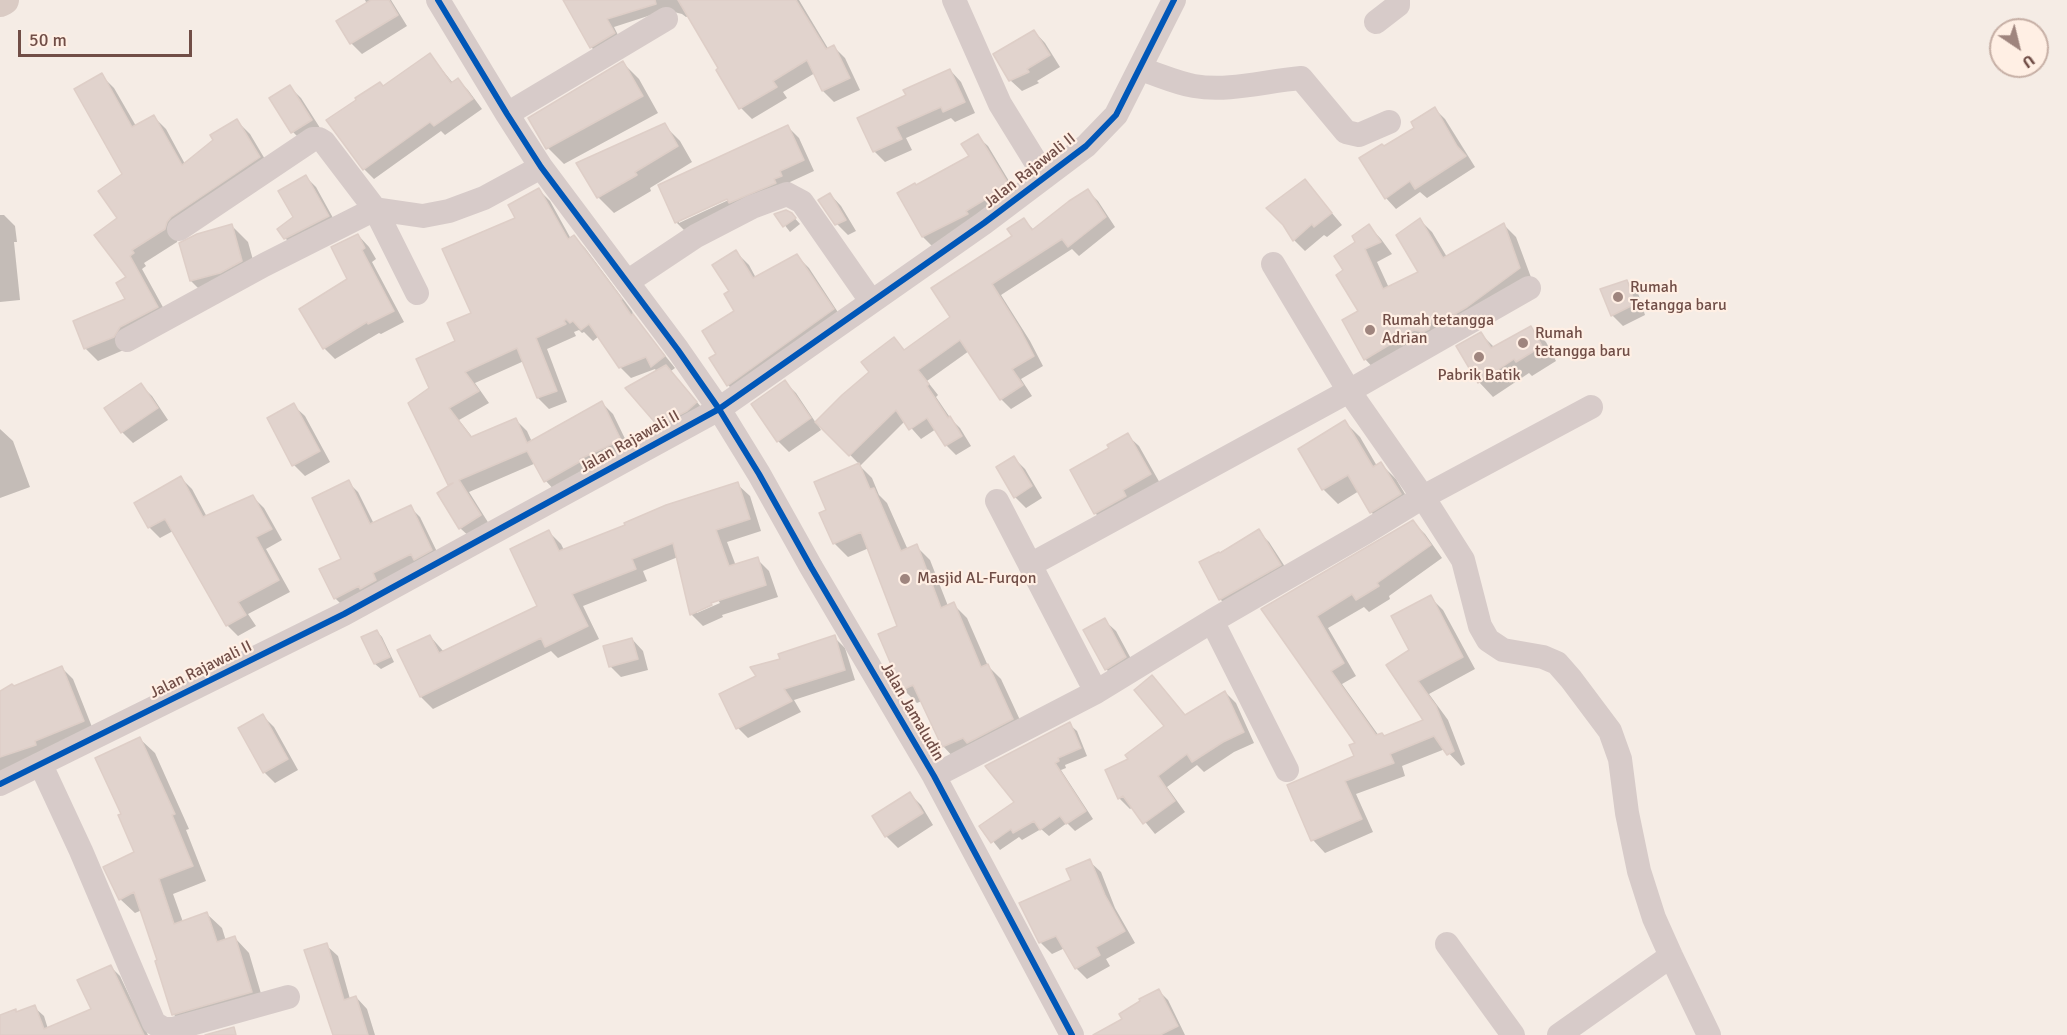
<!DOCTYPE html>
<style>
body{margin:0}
#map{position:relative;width:2067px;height:1035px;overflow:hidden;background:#f5ece5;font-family:Signika,sans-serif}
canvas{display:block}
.north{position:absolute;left:1989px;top:18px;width:60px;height:60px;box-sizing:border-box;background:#ffefe4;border:2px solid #c6afa5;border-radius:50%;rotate:145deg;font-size:16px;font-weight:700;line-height:24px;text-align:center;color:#714e47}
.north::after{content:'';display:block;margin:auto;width:21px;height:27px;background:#9f857e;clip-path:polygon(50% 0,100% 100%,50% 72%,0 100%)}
.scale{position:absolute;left:18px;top:30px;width:174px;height:27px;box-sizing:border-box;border:3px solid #714e47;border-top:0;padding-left:8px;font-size:18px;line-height:21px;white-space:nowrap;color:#714e47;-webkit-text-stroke:4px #ffefe4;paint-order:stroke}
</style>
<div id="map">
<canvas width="2067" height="1035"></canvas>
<div class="north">U</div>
<div class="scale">50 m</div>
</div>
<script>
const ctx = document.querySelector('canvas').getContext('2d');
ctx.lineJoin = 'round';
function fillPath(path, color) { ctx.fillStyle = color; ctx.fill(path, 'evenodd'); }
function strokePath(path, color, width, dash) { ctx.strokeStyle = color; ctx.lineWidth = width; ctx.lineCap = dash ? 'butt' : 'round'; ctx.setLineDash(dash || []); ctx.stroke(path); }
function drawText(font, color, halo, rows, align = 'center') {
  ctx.font = font + ' Signika,sans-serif'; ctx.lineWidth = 4.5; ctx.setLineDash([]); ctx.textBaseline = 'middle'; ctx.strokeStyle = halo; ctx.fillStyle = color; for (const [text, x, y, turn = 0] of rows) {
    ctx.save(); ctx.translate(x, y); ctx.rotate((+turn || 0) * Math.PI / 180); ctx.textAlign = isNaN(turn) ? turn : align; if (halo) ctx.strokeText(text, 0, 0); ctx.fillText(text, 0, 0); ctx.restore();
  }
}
const shadow = new Path2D(`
 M365 0H391L407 26 362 54 351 43 339 22 367 4Z
 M569 0H799L829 50 834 47 845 58 860 90 834 102 823 91 815 73 783 92 787 98 752 119 741 108 689 16 686 17 682 14 674 12 651 15 614 27 621 41 599 55 591 47Z
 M1034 31 1045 43 1060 67 1037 81 1039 83 1022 91 1010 80Z
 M430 55 453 83 458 80 468 90 482 109 445 135 441 131 374 179 364 169 384 88Z
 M623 63 639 79 658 113 564 164 548 148 530 119Z
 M950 70 961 82 975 113 955 122 951 118 906 138 912 150 885 162 874 151 908 96Z
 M101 75 114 88 136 126 153 116 166 129 185 164 237 121 250 134 272 171 179 235 177 242 144 263 146 266 142 269 170 320 126 349 98 361 85 348 127 300 128 278 119 219 124 175Z
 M290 87 301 98 322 131 304 143 293 132Z
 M1435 109 1445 119 1475 167 1427 198 1420 192 1396 209 1386 198 1384 148 1416 129Z
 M664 125 680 141 692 162 650 188 651 191 614 213 598 197Z
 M788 127 799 138 814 171 790 182 792 187 784 191 786 194 742 213 738 210 687 233 676 222 660 186ZM734 194 735 197 679 223V220Z
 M977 136 988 146 1018 196 933 247 923 237 971 156Z
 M306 177 316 187 338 227 295 248 285 238 295 218Z
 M1305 181 1342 225 1327 237 1324 235 1305 251 1294 240Z
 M539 190 550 201 571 239 574 237 585 248 632 311 635 318 675 368 671 371 707 414 670 436 659 425 657 372 655 369 631 378 620 367 599 336 593 341 584 332 582 333 579 330 574 332 576 336 547 349 567 402 549 409 538 398 524 361 475 383 489 403 459 420 473 438 516 420 527 431 532 442 602 403 613 414 631 451 557 493 546 481 536 463 469 492 491 527 472 539 460 528 449 484 430 389 473 313 517 218Z
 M1088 191 1098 201 1115 227 1079 256 1072 249 1001 295 1030 341 1043 366 1021 379 1032 396 1011 409 1001 399 969 351 927 381 938 395 936 397 951 419 960 428 971 446 956 455 946 445 936 429 921 439 905 421 860 466 872 478 879 495 887 503 908 550 916 546 930 560 948 606 953 604 967 618 988 666 1001 679 1026 733 956 760 943 746 922 701 917 703 903 689 899 627 869 548 848 557 834 543 828 510 859 464 819 423 818 425 821 430 789 452 778 441 785 382 796 393 816 423 905 351 952 317 1014 236 1024 220 1034 230Z
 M830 194 841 206 856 231 848 235 837 224Z
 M791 214 800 224 790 232 777 215Z
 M0 215H4L15 226 17 242H14L20 300 0 302Z
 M1420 220 1432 232 1447 257 1504 225 1516 237 1532 280 1377 372 1365 359 1360 311 1345 271 1357 243 1369 226 1381 239 1392 254 1377 262 1389 288 1420 272Z
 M232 226 248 242 258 278 208 298 191 281 181 244Z
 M358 235 369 247 376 259 372 262 404 322 381 334 379 333 335 359 324 348 301 310 349 279Z
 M736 252 749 265 756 278 796 255 809 268 845 323 741 398 728 385 718 355 736 311 731 292Z
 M1627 281 1638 293 1645 315 1623 326 1612 315Z
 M1531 328 1546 342 1556 361 1532 376 1529 373 1493 397 1479 382 1481 334 1495 348Z
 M141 385 152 396 168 420 133 443 122 432 106 408Z
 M293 405 305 416 330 462 305 476 294 465Z
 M1345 422 1360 437 1377 466 1381 464 1396 479 1414 509 1386 527 1371 512 1359 491 1338 504 1323 489Z
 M0 429 13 441 30 487 0 498Z
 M1127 435 1139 446 1161 485 1106 524 1095 513 1111 449Z
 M1014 458 1025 469 1042 498 1026 508 1015 497Z
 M181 478 192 489 207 517 253 497 264 508 282 540 266 549 290 592 248 614 256 626 238 636 227 625 173 531 160 538 149 527Z
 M348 482 358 492 374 524 410 507 420 517 441 560 345 608 335 598 343 559Z
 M737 484 750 496 761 531 727 542 736 566 757 559 769 571 778 597 722 615 723 617 703 626 691 614 678 557 643 571 647 581 583 606 599 639 558 658 551 651 433 709 421 697 399 651 430 636 444 652 539 606 549 532 561 544 564 550ZM718 600 720 603 697 613V610Z
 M1413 522 1425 534 1442 558 1389 596 1390 599 1369 612 1364 607 1328 628 1356 676 1342 684 1379 736 1385 738 1426 721 1411 650 1430 597 1443 610 1475 669 1429 694 1448 720 1465 764 1461 766 1445 749 1402 766 1405 776 1356 794 1373 832 1325 853 1313 840 1355 757 1358 744 1264 609Z
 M1258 531 1269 542 1291 576 1232 611 1220 599 1201 563Z
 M1104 620 1116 631 1136 668 1117 680 1106 669Z
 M377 631 382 637 394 662 381 669 375 664 363 638Z
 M834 637 845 648 855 680 794 700 801 712 748 738 738 728 782 660Z
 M632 639 643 651 648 670 621 677 610 666Z
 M62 668 73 679 94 732 0 785V706Z
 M1163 688 1186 716 1225 692 1236 703 1254 743 1234 752 1204 772 1197 765 1167 787 1185 812 1155 834 1133 807 1130 809 1119 798 1131 759 1166 726Z
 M263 716 274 727 298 770 275 783 264 772Z
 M1069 724 1077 731 1087 756 1065 765 1066 768 1061 770 1093 819 1075 831 1067 823 1049 836 1041 829 1022 840 1019 837 1000 850 981 826 1016 802Z
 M140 739 155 753 189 829 186 830 206 881 173 894 183 922 207 914 222 928 226 941 235 938 249 953 265 1007 188 1028 173 1014 159 961 142 910 135 913 120 899 136 852 123 815Z
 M910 794 921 805 933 825 898 848 886 836 874 817Z
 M1089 861 1101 872 1115 908 1135 943 1106 959 1110 966 1087 979 1076 968 1065 948 1052 954 1041 943 1021 904 1073 881Z
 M326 945 338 956 350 999 356 997 367 1009 375 1035H334Z
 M111 967 120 976 148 1035H0V1015L15 1011 17 1013 34 1007 44 1016 48 1029 93 1010Z
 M1159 991 1168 1000 1185 1035H1106Z`);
const building = new Path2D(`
 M371 0H389L398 15 350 44 336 21Z
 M563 0H655L656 4 607 19 615 33 590 48Z
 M678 0H796L826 49 834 45 850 78 822 91 807 60 773 81 777 87 739 109 716 70 718 68Z
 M1034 30 1050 55 1027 69 1029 72 1009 81 993 54Z
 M430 53 451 83 458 78 473 99 434 126 430 122 363 170 326 120 356 100 355 98 380 82 383 86Z
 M623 61 643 96 546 149 528 118Z
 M950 69 965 102 943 112 941 107 896 127 902 139 873 152 857 118 906 95 903 90Z
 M102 73 132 127 154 115 182 165 213 140 210 135 237 119 260 157 171 217 167 222 165 229 132 250 134 253 130 256 158 307 120 327 114 337 84 349 73 321 125 299 116 283 126 277 94 235 117 218 98 191 122 174 74 89Z
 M290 85 312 120 291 133 269 98Z
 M1435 107 1457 146 1466 156 1415 189 1410 181 1385 199 1359 158 1382 144 1384 146 1414 128 1411 122Z
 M665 123 678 146 635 172 637 175 597 198 576 163Z
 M788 125 804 160 780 171 782 176 774 179 776 183 729 203 727 199 675 223 658 185Z
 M978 134 1009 185 966 211 968 214 922 237 897 193 915 183 916 185 969 156 961 144Z
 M306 175 329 216 284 239 277 229 293 217 278 191Z
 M1305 179 1332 213 1314 227 1312 224 1293 241 1283 225 1266 208Z
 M539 188 568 239 574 235 622 299 621 300 631 315 633 314 665 356 651 367 646 357 619 368 589 324 581 330 573 321 570 323 566 319 564 321 566 324 536 338 557 391 537 398 517 348 465 372 479 391 449 408 471 437 516 418 527 443 602 401 621 440 580 459 581 461 544 482 527 451 459 480 481 515 459 529 437 493 453 483 448 485 408 403 429 388 416 359 455 341 447 323 471 313 442 249 515 218 508 205Z
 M1088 189 1106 217 1068 247 1062 239 992 284 1020 329 1034 356 1012 369 1023 385 1000 400 960 340 918 370 929 384 927 386 948 418 950 416 962 436 945 446 927 418 909 430 896 410 849 456 815 422 842 395 869 372 861 362 894 337 904 350 950 317 931 288 1012 236 1007 229 1024 218 1032 230 1069 201Z
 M830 193 846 220 835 225 818 200Z
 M786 210 792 213 796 218 783 227 774 214Z
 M1420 218 1443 258 1504 223 1520 268 1467 307 1441 322 1434 311 1429 329 1423 332 1414 330 1364 360 1342 320 1358 311 1336 275 1343 270 1334 256 1355 242 1352 236 1369 224 1381 242 1365 249 1383 289 1418 272 1396 235Z
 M232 224 242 261 220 273 190 281 179 243 197 234Z
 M358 234 365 248 362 250 394 311 368 324 367 322 323 349 299 309 347 279 331 247Z
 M736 250 753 278 797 254 834 309 727 386 709 358 716 354 702 331 734 311 724 294 729 291 712 265Z
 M1627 280 1635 304 1611 316 1600 289Z
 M1531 326 1542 346 1516 362 1514 359 1478 383 1456 346 1481 332 1491 348Z
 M666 365 697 402 687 411 658 426 625 388Z
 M785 380 811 418 777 442 751 404Z
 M141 383 158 408 121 433 104 408Z
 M294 403 320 451 292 466 267 418Z
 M1345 420 1373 467 1381 462 1401 494 1370 513 1348 475 1322 490 1298 449Z
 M1128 433 1151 474 1123 490 1126 496 1094 514 1070 470 1109 448 1107 445Z
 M1014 456 1032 486 1014 498 996 467Z
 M859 463 870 489 874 488 901 551 917 544 941 608 954 602 981 667 988 664 1013 719 967 743 963 738 942 747 913 685 902 690 878 634 897 626 861 532 833 544 819 513 826 510 814 482Z
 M181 476 203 517 253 495 272 529 256 537 279 580 238 602 246 615 226 626 165 519 148 528 134 503Z
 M349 480 370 524 411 505 432 550 414 560 411 554 373 573 376 580 360 589 359 586 334 599 319 569 341 559 312 498Z
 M738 482 750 519 716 530 729 566 758 557 766 585 711 603 712 605 690 615 673 543 632 559 636 569 572 594 588 626 545 647 541 638 420 697 397 650 430 635 439 653 537 606 510 549 549 530 559 551 625 525 624 523 666 505Z
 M1413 520 1431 545 1377 583 1379 586 1356 600 1352 594 1317 616 1344 663 1331 671 1376 735 1382 733 1384 736 1423 720 1386 665 1409 650 1391 616 1431 595 1463 657 1418 681 1436 706 1454 751 1447 755 1434 736 1390 754 1394 763 1345 781 1362 819 1311 841 1287 785 1354 756 1349 745 1355 743 1261 609Z
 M1259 529 1281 565 1219 600 1199 562 1219 552 1220 553Z
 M1105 618 1126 657 1105 670 1083 630Z
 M377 630 390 657 374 664 361 637Z
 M835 635 845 670 784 689 792 701 736 729 719 694 756 676 750 667 780 659 778 654Z
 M632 638 638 659 609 667 603 646Z
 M62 666 84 721 35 741 36 745 0 757V691L12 684 14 686Z
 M1152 675 1185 715 1225 691 1244 732 1223 742 1192 762 1187 754 1158 776 1175 801 1143 824 1123 796 1118 799 1105 770 1128 759 1125 755 1164 726 1134 690Z
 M263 714 288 759 263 773 238 728Z
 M1070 722 1081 748 1058 758 1059 761 1055 763 1086 811 1066 824 1060 816 1040 830 1034 821 1013 833 1011 829 991 843 979 826 1014 802 985 766Z
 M140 737 175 814 172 815 193 866 159 879 174 924 207 912 217 942 235 936 252 992 172 1015 155 961 157 960 134 892 119 900 103 867 134 852 118 815 121 814 95 758Z
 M910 792 923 813 885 837 872 816Z
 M1090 859 1105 895 1125 931 1096 947 1100 955 1075 969 1056 936 1039 943 1019 903 1071 880 1066 869Z
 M327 943 344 1000 356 996 368 1035H333L304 950Z
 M111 965 144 1035H0V1015L16 1009V1012L35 1005 44 1029 91 1009 77 980Z
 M1159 989 1178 1026 1160 1035H1093L1122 1019 1119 1014 1140 1001 1139 999Z
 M234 1027 236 1035H205Z`);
const minor = new Path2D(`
 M438 0 507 114 541 167 678 350 719 409 759 474 811 567 934 776 1072 1035
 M954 0 1000 104 1045 177
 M1376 22 1398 5V0
 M1140 69C1157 74 1176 83 1194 86 1229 92 1265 81 1301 78L1346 132 1359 135 1389 122
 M507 114 666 19
 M179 229 313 139H319L324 142 375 209 417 293
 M1273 264 1349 391 1423 497 1463 560 1480 626 1488 640 1503 650 1543 657 1557 663 1571 679 1610 731 1620 759 1627 813 1639 871 1654 918 1671 956 1709 1035
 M627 282 696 236 752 207 787 194 802 202 871 301
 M127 340 264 265 375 209 423 216 449 211 484 198 541 167
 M997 501 1096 692
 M1030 565 1349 391 1529 288
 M1212 621 1287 770
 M41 765 81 851 154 1023 164 1029H173L288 997
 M934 776 1096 692 1212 621 1366 532 1423 497 1591 407
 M0 784 344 614 719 409 984 223 1086 146 1116 115 1174 0
 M1447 944 1513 1035
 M1559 1035 1671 956`);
const major = new Path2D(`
 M0 2 4 0`);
const cycleway = new Path2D(`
 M438 0 507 114 541 167 678 350 719 409 759 474 811 567 934 776 1072 1035
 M0 784 344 614 719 409 984 223 1086 146 1116 115 1174 0`);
const markers = [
 [1618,297,6,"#9f857e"],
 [1370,330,6,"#9f857e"],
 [1523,343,6,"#9f857e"],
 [1479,357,6,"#9f857e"],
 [905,579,6,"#9f857e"]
];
const streetNames = [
 ["Jalan Rajawali II",1030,171,-38],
 ["Jalan Rajawali II",630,442,-29],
 ["Jalan Rajawali II",201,670,-26],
 ["Jalan Jamaludin",912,712,60]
];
const poiNames = [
 ["Rumah",1630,288],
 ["Tetangga baru",1630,306],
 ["Rumah tetangga",1382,321],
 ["Adrian",1382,339],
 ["Rumah",1535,334],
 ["tetangga baru",1535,352],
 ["Pabrik Batik",1479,376,"center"],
 ["Masjid AL-Furqon",917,579]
];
fillPath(shadow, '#0003');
fillPath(building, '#e1d3cd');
strokePath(building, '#decec7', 1.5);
strokePath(minor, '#d7cbc9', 24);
strokePath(major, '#dacbc4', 30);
strokePath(cycleway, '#0057b8', 6);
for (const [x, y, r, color] of markers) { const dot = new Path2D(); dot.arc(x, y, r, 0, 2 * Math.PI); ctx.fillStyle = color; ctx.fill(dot); strokePath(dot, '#ffefe4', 2); }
drawText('16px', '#714e47', '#ffefe4', streetNames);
drawText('16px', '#714e47', '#ffefe4', poiNames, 'left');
</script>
